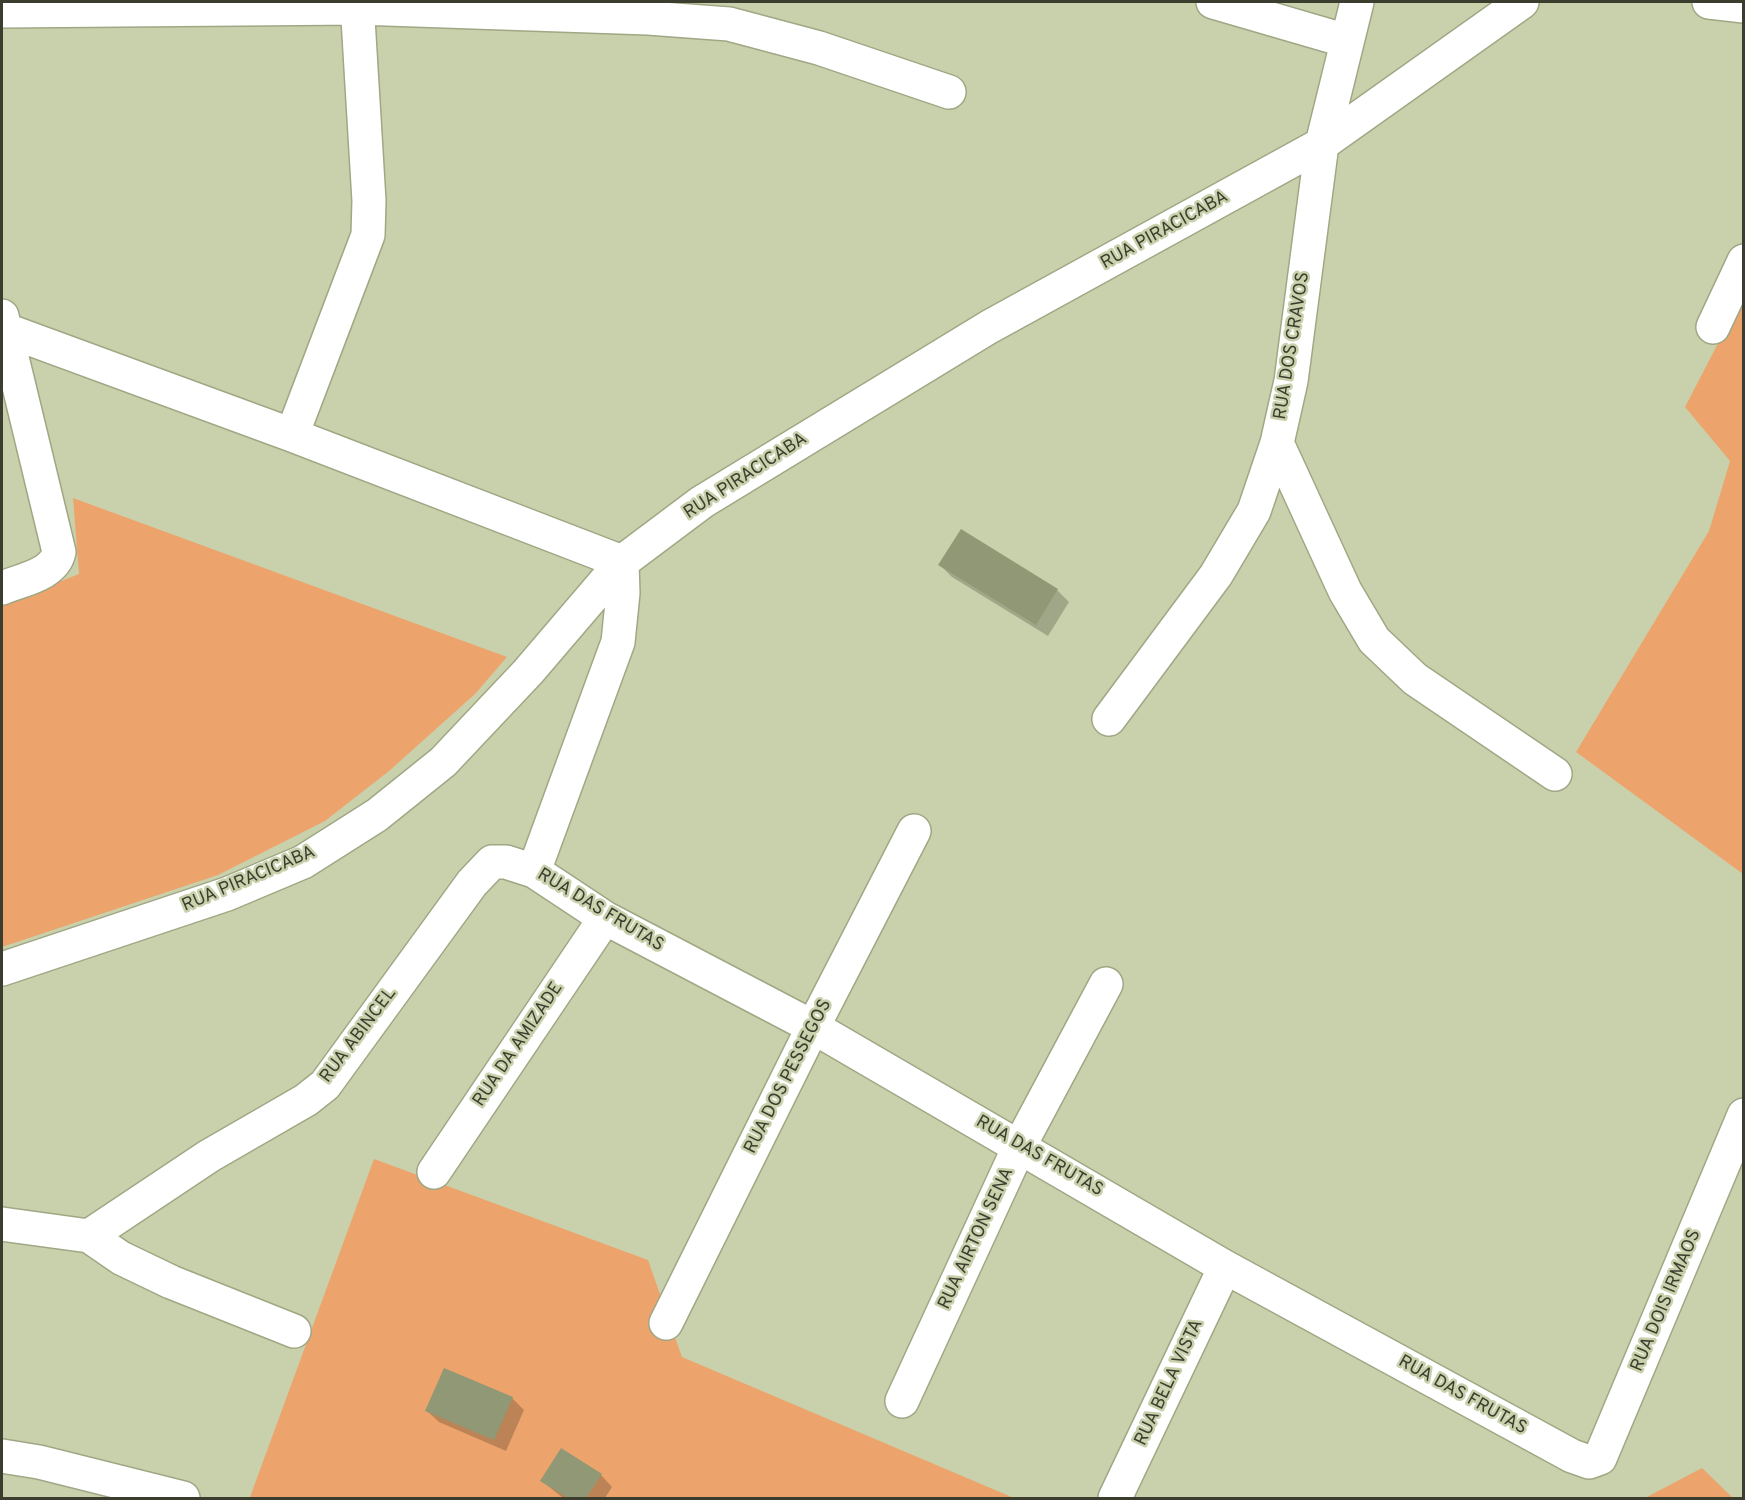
<!DOCTYPE html>
<style>
body{margin:0}
#map{position:relative;width:1745px;height:1500px;overflow:hidden;background:#c9d1ac;font-family:Overpass,sans-serif}
canvas{display:block}
.frame{position:absolute;inset:0;border:3px solid #3b3e2f;pointer-events:none}
</style>
<div id="map">
<canvas width="1745" height="1500"></canvas>
<div class="frame"></div>
</div>
<script>
const ctx = document.querySelector('canvas').getContext('2d');
ctx.lineJoin = 'round';
function fillPath(path, color) { ctx.fillStyle = color; ctx.fill(path, 'evenodd'); }
function strokePath(path, color, width, dash) { ctx.strokeStyle = color; ctx.lineWidth = width; ctx.lineCap = dash ? 'butt' : 'round'; ctx.setLineDash(dash || []); ctx.stroke(path); }
function drawText(font, color, halo, rows, align = 'center') {
  ctx.font = font + ' Overpass,sans-serif'; ctx.lineWidth = 5; ctx.setLineDash([]); ctx.textBaseline = 'middle'; ctx.strokeStyle = halo; ctx.fillStyle = color; for (const [text, x, y, turn = 0] of rows) {
    ctx.save(); ctx.translate(x, y); ctx.rotate((+turn || 0) * Math.PI / 180); ctx.textAlign = isNaN(turn) ? turn : align; if (halo) ctx.strokeText(text, 0, 0); ctx.fillText(text, 0, 0); ctx.restore();
  }
}
const green = new Path2D(`
 M1743 295V874L1576 752 1709 531 1730 461 1685 407Z
 M73 498 507 657 475 694 389 771 325 821 218 875 2 947V604L79 574Z
 M374 1159 648 1260 682 1357 1014 1498H252L250 1497Z
 M1702 1468 1733 1498H1645Z`);
const shadow = new Path2D(`
 M962 531 1057 590 1069 602 1048 636 952 577 940 565Z
 M512 1398 524 1410 506 1451 439 1422 427 1411Z
 M601 1475 612 1487 605 1498H563L542 1481Z`);
const building = new Path2D(`
 M961 529 1058 589 1036 625 938 565Z
 M444 1368 513 1397 494 1440 425 1411Z
 M561 1448 602 1474 586 1498H568L540 1481Z`);
const street = new Path2D(`
 M1213 2 1347 41
 M1709 2 1744 6
 M2 11 358 8 648 18 729 24 819 48 949 92
 M2 316 59 552C54 575 21 580 2 588
 M1713 327 1744 261
 M6 330 292 435 622 562
 M292 435 368 235 369 201 357 2
 M1277 443 1345 591 1374 640 1415 679 1555 774
 M1109 719 1216 575 1254 511 1277 443 1291 381 1322 144 1357 2
 M534 871 618 642 623 593 622 562
 M2 969 227 894 303 862 377 815 443 762 528 672 622 562 702 502 989 327 1322 144 1522 2
 M434 1172 605 918
 M2 1224 89 1236 121 1258 171 1282 294 1331
 M89 1236 209 1156 306 1100 325 1085 472 883 492 862H506L534 871 605 918 813 1027 1225 1267 1572 1456 1589 1462 1600 1458 1744 1115
 M666 1323 813 1027 914 831
 M902 1401 1020 1145 1106 984
 M2 1456 39 1462 183 1498
 M1115 1498 1225 1267`);
const streetNames = [
 ["RUA PIRACICABA",1165,231,-29],
 ["RUA DOS CRAVOS",1293,346,-81],
 ["RUA PIRACICABA",746,477,-33],
 ["RUA PIRACICABA",249,880,-23],
 ["RUA DAS FRUTAS",600,911,31],
 ["RUA ABINCEL",359,1036,-53],
 ["RUA DA AMIZADE",519,1045,-56],
 ["RUA DOS PESSEGOS",789,1077,-63],
 ["RUA DAS FRUTAS",1039,1157,30],
 ["RUA AIRTON SENA",977,1239,-65],
 ["RUA DOIS IRMAOS",1667,1301,-67],
 ["RUA BELA VISTA",1170,1383,-65],
 ["RUA DAS FRUTAS",1462,1396,29]
];
fillPath(green, '#eca46c');
fillPath(shadow, '#0003');
fillPath(building, '#909875');
strokePath(street, '#9fa784', 36);
strokePath(street, '#fff', 33);
drawText('18px', '#3b3e2f', '#c9d1ac', streetNames);
</script>
